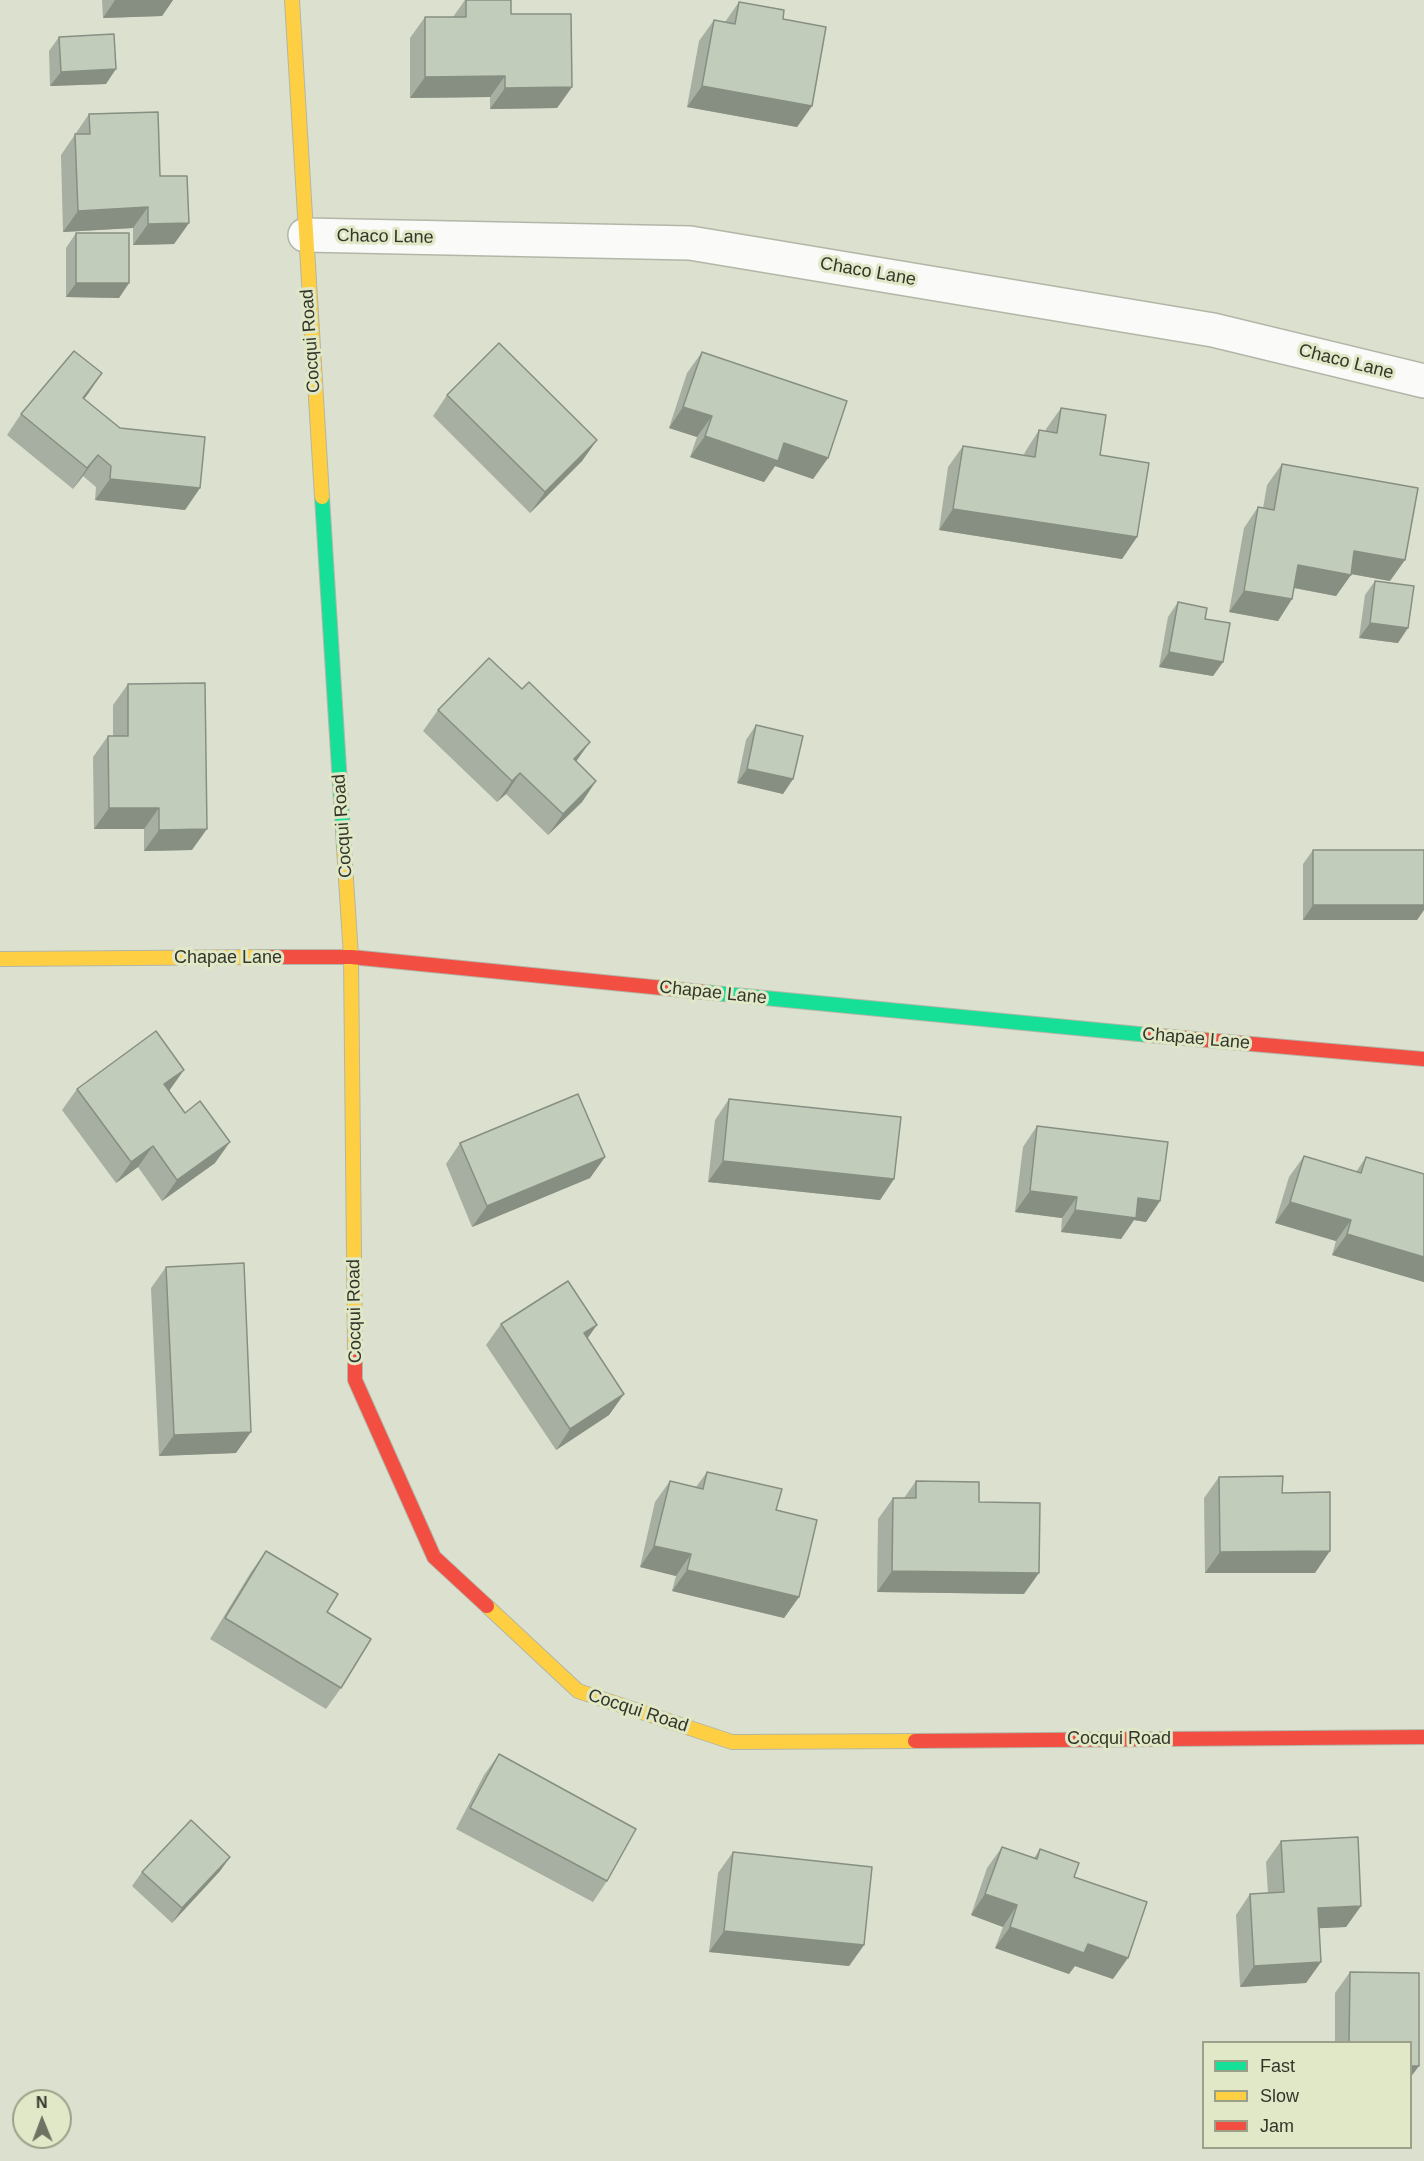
<!DOCTYPE html>
<style>
body{margin:0}
#map{position:relative;width:1424px;height:2161px;overflow:hidden;background:#dce1cf;font-family:Arial,sans-serif}
canvas{display:block}
.legend{position:absolute;left:1202px;top:2041px;width:210px;height:108px;box-sizing:border-box;background:#e0e8c8;border:2px solid #9ba188;margin:0;padding:8px 10px;list-style:none;font-size:18px;color:#333629}
.legend li{display:flex;align-items:center;gap:12px;height:30px}
.legend b{width:30px;border:2px solid #9ba188}
.north{position:absolute;left:12px;top:2089px;width:60px;height:60px;box-sizing:border-box;background:#e0e8c8;border:2px solid #9ba188;border-radius:50%;rotate:359deg;font-size:16px;font-weight:700;line-height:24px;text-align:center;color:#333629}
.north::after{content:'';display:block;margin:auto;width:21px;height:27px;background:#6e7263;clip-path:polygon(50% 0,100% 100%,50% 72%,0 100%)}
</style>
<div id="map">
<canvas width="1424" height="2161"></canvas>
<ul class="legend">
<li><b style="height:8px;background:#16e098"></b>Fast</li>
<li><b style="height:8px;background:#ffcf43"></b>Slow</li>
<li><b style="height:8px;background:#f24e42"></b>Jam</li>
</ul>
<div class="north">N</div>
</div>
<script>
const ctx = document.querySelector('canvas').getContext('2d');
ctx.lineJoin = 'round';
function strokePath(path, color, width, dash) { ctx.strokeStyle = color; ctx.lineWidth = width; ctx.lineCap = dash ? 'butt' : 'round'; ctx.setLineDash(dash || []); ctx.stroke(path); }
function fillPath(path, color) { ctx.fillStyle = color; ctx.fill(path, 'evenodd'); }
function drawText(font, color, halo, rows, align = 'center') {
  ctx.font = font + ' Arial,sans-serif'; ctx.lineWidth = 6; ctx.setLineDash([]); ctx.textBaseline = 'middle'; ctx.strokeStyle = halo; ctx.fillStyle = color; for (const [text, x, y, turn = 0] of rows) {
    ctx.save(); ctx.translate(x, y); ctx.rotate((+turn || 0) * Math.PI / 180); ctx.textAlign = isNaN(turn) ? turn : align; if (halo) ctx.strokeText(text, 0, 0); ctx.fillText(text, 0, 0); ctx.restore();
  }
}
const street = new Path2D(`
 M305 235 690 243 1213 330 1424 381`);
const fast = new Path2D(`
 M322 497 344 848
 M703 992 1149 1035`);
const slow = new Path2D(`
 M292 0 322 497
 M344 848 351 957 355 1357
 M0 959 269 957
 M487 1606 578 1691 732 1742 915 1741`);
const jam = new Path2D(`
 M269 957H351L703 992
 M1149 1035 1424 1059
 M355 1357V1380L434 1557 487 1606
 M915 1741 1424 1737`);
const wall = new Path2D(`
 M102 0H173L162 16 103 18Z
 M465 0H511V14L572 87 557 108 490 109V97L410 98V38L425 17H453Z
 M739 2 783 19 812 106 797 127 687 107 699 41 714 20 725 22Z
 M59 37 106 84 50 86 49 51Z
 M89 114 160 176 189 223 174 244 133 245V228L63 232 61 155Z
 M76 233 129 283 119 298 66 297V248Z
 M702 352 828 458 813 479 775 466 764 482 690 457 697 437 669 428 687 373Z
 M447 395 597 440 582 461 530 513 433 416Z
 M84 399 120 428 200 488 185 510 95 500 96 487 83 476 73 489 7 435 21 414Z
 M1061 408 1100 455 1137 537 1122 559 939 530 948 467 963 446 1024 455 1025 452 1039 430 1046 432V429Z
 M1282 464 1390 581 1351 574 1336 596 1294 588 1292 599 1278 621 1229 612 1244 528 1258 507 1263 508 1267 485Z
 M1375 581 1398 643 1359 638 1365 595Z
 M1178 602 1205 619 1223 662 1213 676 1159 667 1168 617Z
 M128 684 192 850 144 851V829H94L93 757 108 736H113V705Z
 M438 710 576 761 596 781 582 802 548 835 506 794 497 802 423 731Z
 M756 725 793 779 783 794 737 783 746 740Z
 M1313 850H1424V910L1417 920H1303V864Z
 M77 1089 169 1091 215 1163 162 1201 138 1167 116 1183 62 1110Z
 M729 1099 894 1179 880 1200 708 1182 715 1120Z
 M1037 1126 1160 1201 1146 1222 1134 1220 1121 1239 1061 1232 1062 1218 1015 1212 1023 1147Z
 M460 1143 605 1157 590 1178 472 1227 446 1164Z
 M1304 1156 1356 1172 1366 1157 1424 1174V1282L1332 1255 1336 1241 1275 1223 1289 1177Z
 M166 1267 236 1453 159 1456 151 1288Z
 M501 1324 624 1394 609 1415 556 1450 486 1345Z
 M707 1472 776 1510 799 1597 784 1618 672 1591 676 1576 640 1567 655 1502 670 1481 696 1487Z
 M1219 1477 1282 1493 1315 1573H1205L1204 1498Z
 M916 1481 1024 1594 877 1592 878 1519 893 1498H904Z
 M266 1551 327 1612 341 1688 326 1709 210 1639 251 1572Z
 M499 1754 607 1881 593 1902 456 1829 484 1775Z
 M1281 1841 1361 1906 1346 1927 1319 1928 1321 1962 1306 1983 1240 1987 1236 1915 1250 1894 1268 1893 1266 1862Z
 M1002 1847 1034 1858 1040 1849 1074 1877 1113 1979 1075 1966 1069 1974 995 1948 1003 1927 971 1915 987 1868Z
 M733 1852 864 1945 849 1966 709 1952 718 1873Z
 M230 1857 220 1871 172 1923 132 1886 142 1872Z
 M1350 1972 1410 2043H1335V1993Z`);
const shadedWall = new Path2D(`
 M115 0H173L162 16 103 18Z
 M116 69 106 84 50 86 61 72Z
 M505 76 490 97 410 98 425 77Z
 M702 86 812 106 797 127 687 107Z
 M572 87 557 108 490 109 505 88Z
 M148 207 133 228 63 232 78 211Z
 M189 223 174 244 133 245 148 224Z
 M76 283H129L119 298 66 297Z
 M102 373 88 394 68 419 83 398Z
 M683 407 712 416 697 437 669 428Z
 M705 436 784 443 828 458 813 479 775 466 764 482 690 457Z
 M597 440 582 461 530 513 545 492Z
 M98 455 83 476 73 489 87 468Z
 M110 479 200 488 185 510 95 500Z
 M953 509 1137 537 1122 559 939 530Z
 M1354 551 1405 560 1390 581 1340 572Z
 M1298 565 1351 575 1336 596 1284 586Z
 M1244 591 1292 599 1278 621 1229 612Z
 M1370 623 1408 628 1398 643 1359 638Z
 M1169 652 1223 662 1213 676 1159 667Z
 M590 742 575 763 574 759Z
 M747 769 793 779 783 794 737 783Z
 M520 773 506 794 497 802 512 781Z
 M596 781 582 802 548 835 563 814Z
 M109 808H159L144 829H94Z
 M207 829 192 850 144 851 159 830Z
 M1313 905H1424V910L1417 920H1303Z
 M184 1070 169 1091 149 1106 164 1084Z
 M230 1142 215 1163 162 1201 177 1180Z
 M153 1146 138 1167 116 1183 131 1162Z
 M605 1157 590 1178 472 1227 487 1206Z
 M723 1161 894 1179 880 1200 708 1182Z
 M1030 1191 1077 1197 1062 1218 1015 1212Z
 M1138 1198 1160 1201 1146 1222 1134 1220 1121 1239 1061 1232 1075 1210Z
 M1290 1202 1351 1220 1336 1241 1275 1223Z
 M1347 1234 1424 1257V1282L1332 1255Z
 M597 1325 582 1346 584 1333Z
 M624 1394 609 1415 556 1450 570 1429Z
 M251 1432 236 1453 159 1456 174 1435Z
 M654 1546 691 1554 676 1576 640 1567Z
 M1330 1551 1315 1573H1205L1220 1552Z
 M687 1570 799 1597 784 1618 672 1591Z
 M892 1571 1039 1573 1024 1594 877 1592Z
 M230 1857 220 1871 172 1923 182 1908Z
 M985 1894 1017 1905 1003 1927 971 1915Z
 M1361 1906 1346 1927 1303 1929 1318 1908Z
 M1010 1927 1088 1944 1128 1958 1113 1979 1075 1966 1069 1974 995 1948Z
 M724 1931 864 1945 849 1966 709 1952Z
 M1321 1962 1306 1983 1240 1987 1254 1966Z
 M1410 2066H1419L1410 2078Z`);
const building = new Path2D(`
 M466 0H511V14H571L572 87 505 88V76L425 77V17H466Z
 M739 2 784 10 783 19 826 27 812 106 702 86 714 20 735 24Z
 M114 34 116 69 61 72 59 37Z
 M158 112 160 176H187L189 223 148 224V207L78 211 75 134H90L89 114Z
 M76 233H129V283H76Z
 M499 343 597 440 545 492 447 395Z
 M74 351 102 373 83 398 120 428 205 437 200 488 110 479 111 466 98 455 87 468 21 414Z
 M702 352 847 401 828 458 784 443 778 461 705 436 712 416 683 407Z
 M1061 408 1106 415 1100 455 1149 463 1137 537 953 509 963 446 1035 457 1039 430 1057 433Z
 M1282 464 1418 488 1405 560 1354 551 1351 575 1298 565 1292 599 1244 591 1258 507 1274 510Z
 M1375 581 1414 586 1408 628 1370 623Z
 M1178 602 1207 608 1205 619 1230 623 1223 662 1169 652Z
 M489 658 522 689 529 682 590 742 574 759 596 781 563 814 520 773 512 781 438 710Z
 M205 683 207 829 159 830V808H109L108 736H128V684Z
 M756 725 803 736 793 779 747 769Z
 M1313 850H1424V905H1313Z
 M156 1031 184 1070 164 1084 185 1113 200 1101 230 1142 177 1180 153 1146 131 1162 77 1089Z
 M578 1094 605 1157 487 1206 460 1143Z
 M729 1099 901 1117 894 1179 723 1161Z
 M1037 1126 1168 1142 1160 1201 1138 1198 1136 1218 1075 1210 1077 1197 1030 1191Z
 M1304 1156 1361 1173 1366 1157 1424 1174V1257L1347 1234 1351 1220 1290 1202Z
 M244 1263 251 1432 174 1435 166 1267Z
 M568 1281 597 1325 584 1333 624 1394 570 1429 501 1324Z
 M707 1472 782 1489 776 1510 817 1520 799 1597 687 1570 691 1554 654 1546 670 1481 703 1489Z
 M1283 1476 1282 1493 1330 1492V1551L1220 1552 1219 1477Z
 M916 1481 979 1482V1502L1040 1503 1039 1573 892 1571 893 1498H916Z
 M266 1551 338 1594 327 1612 371 1639 341 1688 225 1618Z
 M499 1754 636 1829 607 1881 470 1808Z
 M191 1820 230 1857 182 1908 142 1872Z
 M1358 1837 1361 1906 1318 1908 1321 1962 1254 1966 1250 1894 1284 1892 1281 1841Z
 M1002 1847 1037 1859 1040 1849 1079 1863 1074 1877 1147 1902 1128 1958 1088 1944 1084 1953 1010 1927 1017 1905 985 1894Z
 M733 1852 872 1867 864 1945 724 1931Z
 M1350 1972 1419 1973V2066H1410V2043H1349Z`);
const streetNames = [
 ["Chaco Lane",385,237,1],
 ["Chaco Lane",868,272,10],
 ["Cocqui Road",311,341,-94],
 ["Chaco Lane",1346,362,14],
 ["Cocqui Road",343,826,-94],
 ["Chapae Lane",228,958],
 ["Chapae Lane",713,993,6],
 ["Chapae Lane",1196,1039,5],
 ["Cocqui Road",355,1311,-91],
 ["Cocqui Road",638,1711,18],
 ["Cocqui Road",1119,1739]
];
strokePath(street, '#b2b6a8', 36);
strokePath(fast, '#b2b6a8', 16);
strokePath(slow, '#b2b6a8', 16);
strokePath(jam, '#b2b6a8', 16);
strokePath(street, '#fafaf8', 33);
strokePath(fast, '#16e098', 14);
strokePath(slow, '#ffcf43', 14);
strokePath(jam, '#f24e42', 14);
fillPath(wall, '#a6afa1');
fillPath(shadedWall, '#878f83');
fillPath(building, '#c1ccbb');
strokePath(building, '#878f83', 1.5);
drawText('18px', '#333629', '#e0e8c8', streetNames);
</script>
